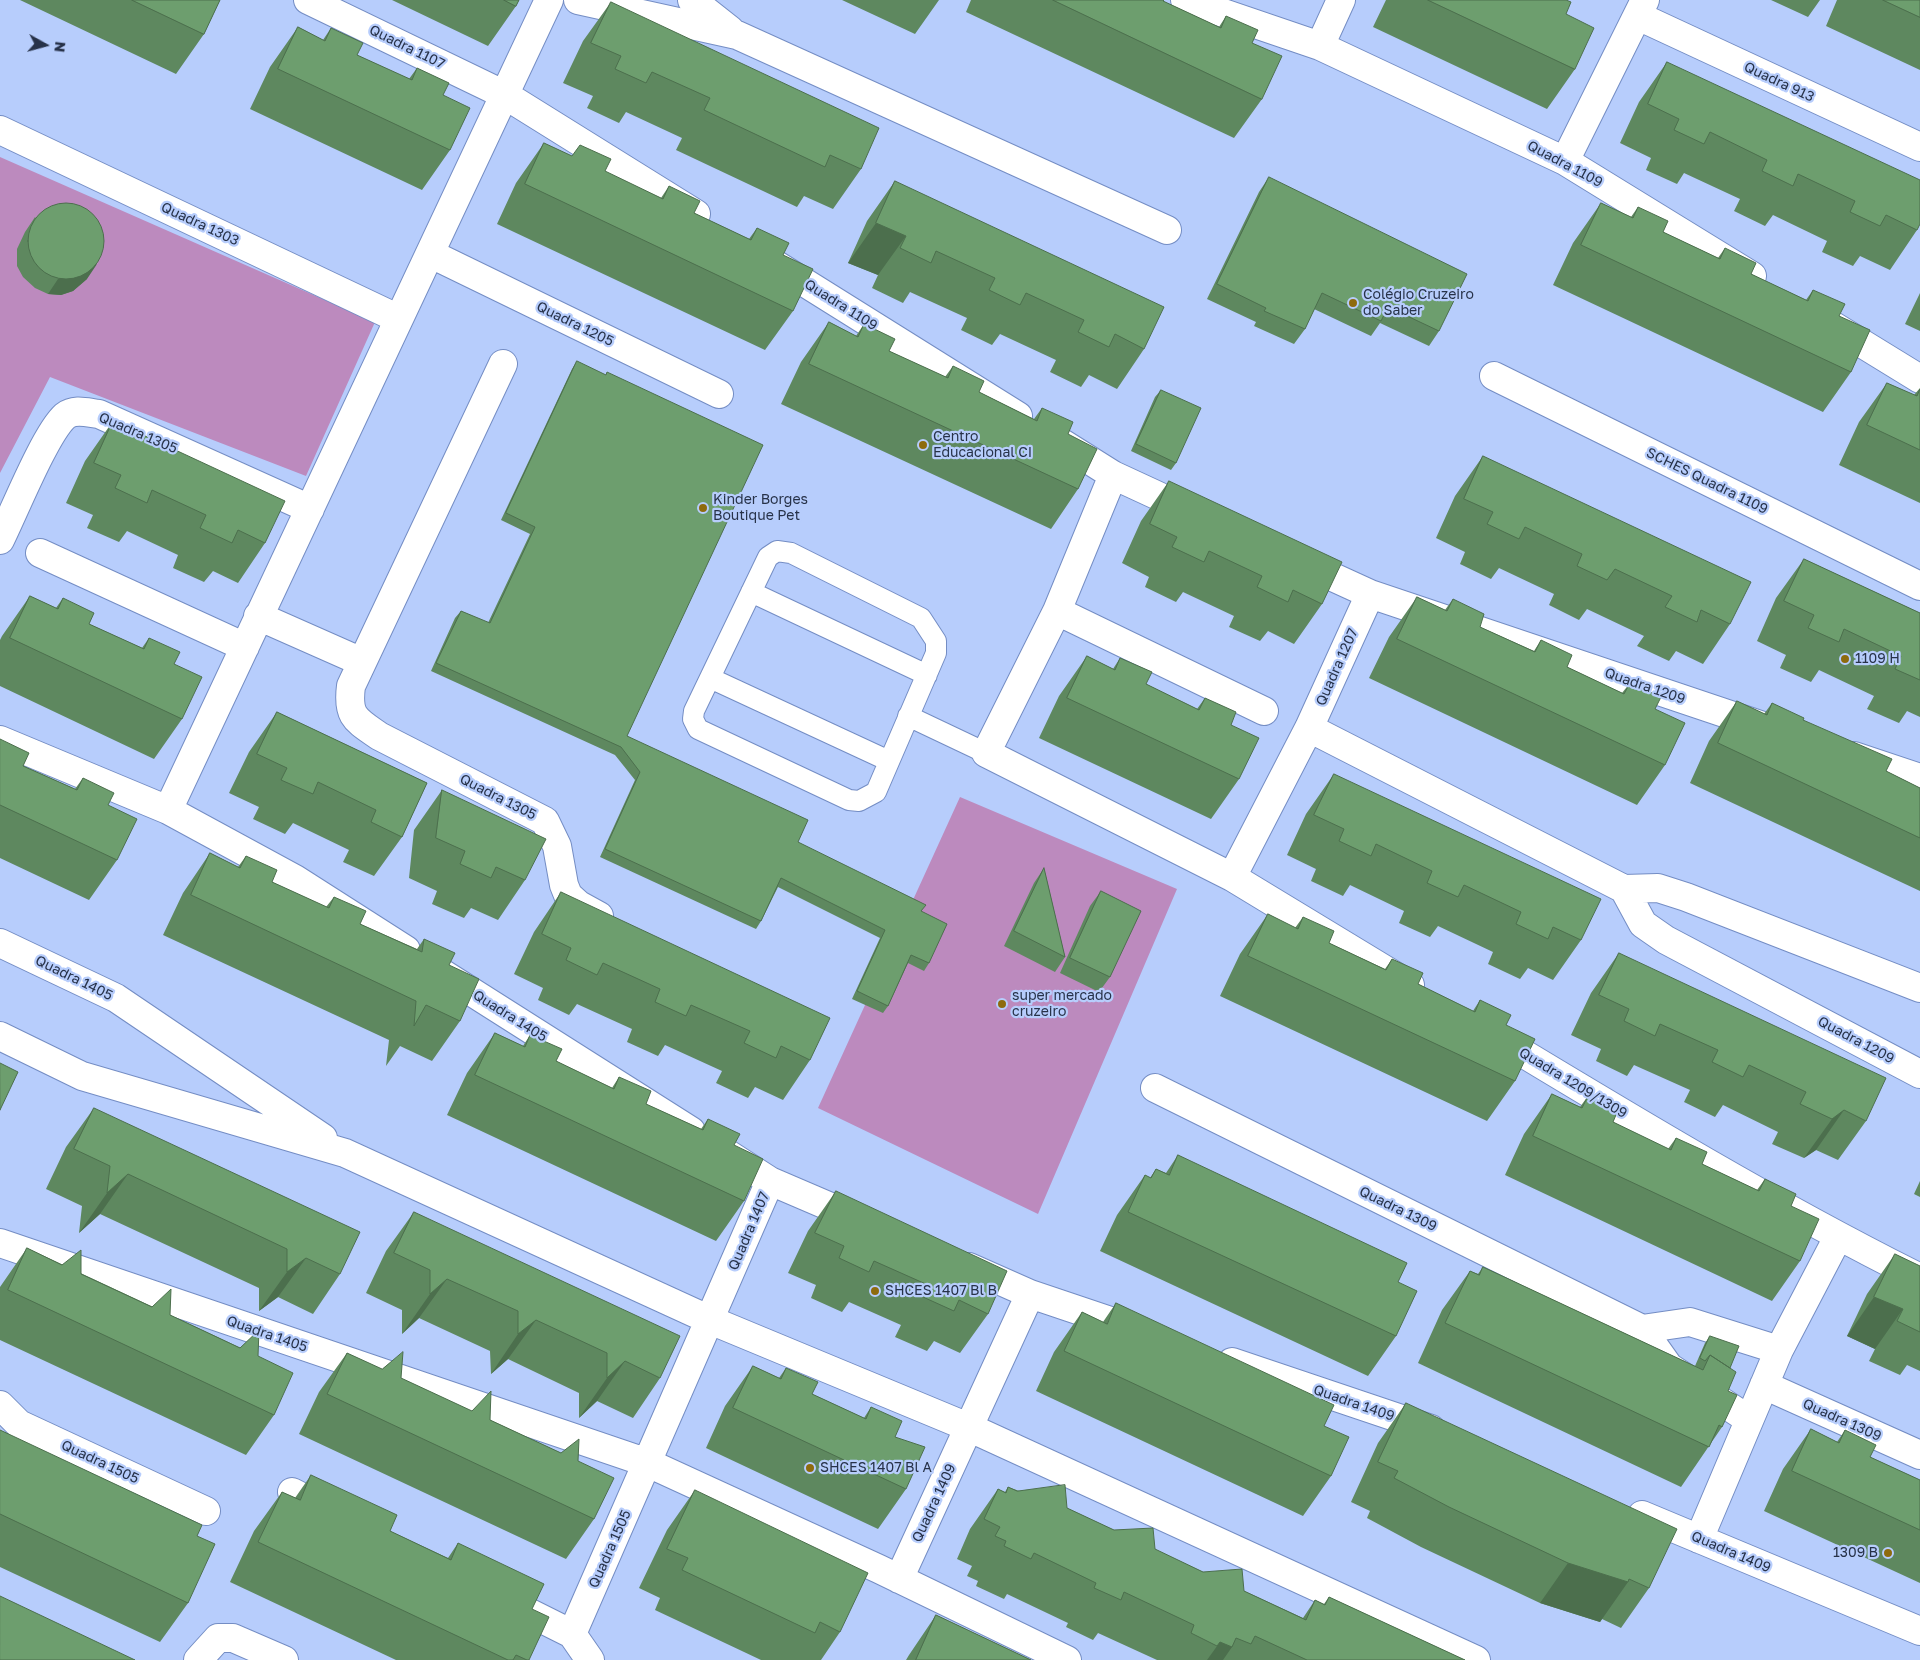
<!DOCTYPE html>
<meta charset="utf-8">
<style>
body{margin:0}
#map{position:relative;width:1920px;height:1660px;overflow:hidden;background:#b7cdfc;font-family:"Golos Text",sans-serif}
canvas{display:block}
.north{position:absolute;left:20px;top:20px;width:50px;height:50px;-webkit-text-stroke:4px #b7cdfc;paint-order:stroke;rotate:97deg;font-size:14px;font-weight:700;line-height:20px;text-align:center;color:#273249}
.north::after{content:'';display:block;margin:auto;width:18px;height:22px;background:#273249;clip-path:polygon(50% 0,100% 100%,50% 72%,0 100%)}
</style>
<div id="map">
<canvas width="1920" height="1660"></canvas>
<div class="north">N</div>
</div>
<script>
const ctx = document.querySelector('canvas').getContext('2d');
ctx.lineJoin = 'round';
function fillPath(path, color) { ctx.fillStyle = color; ctx.fill(path, 'evenodd'); }
function strokePath(path, color, width, dash) { ctx.strokeStyle = color; ctx.lineWidth = width; ctx.lineCap = dash ? 'butt' : 'round'; ctx.setLineDash(dash || []); ctx.stroke(path); }
function drawText(font, color, halo, rows, align = 'center') {
  ctx.font = font + ' "Golos Text",sans-serif'; ctx.lineWidth = 4.5; ctx.setLineDash([]); ctx.textBaseline = 'middle'; ctx.strokeStyle = halo; ctx.fillStyle = color; for (const [text, x, y, turn = 0] of rows) {
    ctx.save(); ctx.translate(x, y); ctx.rotate((+turn || 0) * Math.PI / 180); ctx.textAlign = isNaN(turn) ? turn : align; if (halo) ctx.strokeText(text, 0, 0); ctx.fillText(text, 0, 0); ctx.restore();
  }
}
const green = new Path2D(`
 M0 157 375 322 306 476 50 377 0 473Z
 M960 797 1177 889 1038 1214 818 1108Z`);
const service = new Path2D(`
 M777 551 791 553 921 618 936 641V653L876 792 859 801 849 800 698 729 693 719 694 711 768 557Z
 M751 592 927 675
 M710 678 889 761
 M908 716 986 753`);
const minor = new Path2D(`
 M308 0 505 95 696 214
 M578 0 737 35 1167 230
 M692 0 730 30
 M1185 0 1320 46 1565 161 1752 276
 M1638 16 1920 147
 M1320 46 1341 0
 M0 130 399 319
 M1565 161 1645 0
 M431 254 719 394
 M775 264 1018 416
 M1832 325 1920 379
 M503 364 351 686C347 717 356 720 379 736L545 821 557 846 564 885 568 895 579 905 599 916
 M1494 376 1920 586
 M1059 441 1113 475 1193 512
 M1113 475 1057 611 986 753 1232 877 1410 985
 M0 540C14 512 45 434 65 416 75 408 88 413 99 414L310 509
 M40 553 245 647
 M1300 562 1370 594 1763 726
 M1057 611 1264 711
 M258 616 362 662
 M1309 728 1624 889 1658 888 1686 897 1920 988
 M0 740 168 810 295 879 406 950
 M1854 756 1920 778
 M168 810 549 0
 M1232 877 1309 728 1370 594
 M1624 889 1643 924 1666 940 1920 1074
 M0 943 116 998 323 1138
 M442 973 691 1131
 M0 1036 82 1076 345 1153 710 1320 968 1427 1476 1660
 M1496 1037C1635 1121 1774 1205 1920 1278
 M1155 1088 1642 1329 1669 1367 1748 1419
 M725 1152 770 1181 861 1220
 M0 1243 648 1463 879 1569 1067 1660
 M969 1267 1030 1294 1140 1331
 M1642 1329 1690 1322 1779 1350
 M1232 1362 1431 1429
 M1764 1385 1920 1455
 M0 1405 19 1424 206 1511
 M292 1492 331 1512
 M1642 1515 1920 1631
 M1699 1539 1779 1350 1838 1237
 M899 1579 1030 1294
 M514 1605 572 1634
 M198 1660 218 1638H233L284 1660
 M590 1660 572 1634 770 1181`);
const wall = new Path2D(`
 M20 0H220L204 34 176 74Z
 M392 0H519L516 6 488 46Z
 M842 0H939L915 34Z
 M971 0H1164L1163 1 1219 27 1226 16 1252 43 1262 99 1234 138 966 12Z
 M1386 0H1566V14L1575 69 1547 109 1373 27Z
 M1771 0H1820L1808 17Z
 M1837 0H1920V70L1826 26Z
 M611 2 861 169 833 209 804 196 797 207 676 150 682 138 626 112 619 123 587 108 593 96 563 83 583 41Z
 M298 27 323 40 331 28 357 55 409 79 417 68 443 95 450 150 422 190 250 109 270 67Z
 M1667 62 1917 230 1890 270 1860 256 1853 266 1822 252 1827 241 1773 215 1765 226 1734 211 1740 199 1684 173 1677 184 1646 170 1651 158 1620 143 1639 102Z
 M544 143 661 198 669 186 694 213 749 239 757 228 783 255 793 311 765 350 497 224 516 183Z
 M1269 177 1439 331 1429 346 1380 323 1371 336 1314 309 1305 329 1294 344 1254 326 1256 322 1207 299 1259 192Z
 M895 181 1144 349 1117 389 1089 375 1081 387 1050 372 1056 360 1000 334 992 345 961 330 967 318 910 292 903 303 872 288 878 275 848 263 867 221Z
 M1601 203 1631 217 1638 207 1663 232 1718 258 1725 248 1751 274 1806 300 1813 290 1839 316 1851 372 1823 412 1553 285 1573 243Z
 M35 217 87 279 73 291 61 295 48 294 35 288 23 277 17 266V249L25 232Z
 M1920 293V331L1905 324Z
 M829 322 856 336 864 324 889 351 945 377 953 366 979 392 1034 419 1042 408 1068 434 1078 489 1051 529 781 404 801 362Z
 M577 361 627 736 798 842 921 911 929 963 924 971 908 963 888 1006 883 1013 852 999 880 938 778 887 761 921 756 929 600 857 635 780 615 755 431 671 455 618 461 611 488 623 530 534 501 520 572 369Z
 M1887 383 1914 395 1920 388V503L1839 465 1859 422Z
 M1161 390 1176 463 1171 470 1131 451 1155 397Z
 M113 421 265 543 238 583 213 571 204 582 173 568 178 555 127 531 119 542 87 528 93 515 66 503 85 461Z
 M1483 456 1730 624 1703 664 1676 651 1669 661 1637 646 1644 636 1587 609 1579 620 1549 605 1554 594 1499 568 1491 579 1460 564 1465 552 1436 538 1455 496Z
 M1169 481 1322 604 1294 644 1268 631 1260 641 1229 627 1234 616 1183 592 1176 602 1145 587 1149 577 1122 563 1141 521Z
 M1804 559 1920 613V717L1907 711 1899 723 1867 709 1874 696 1819 670 1811 682 1780 668 1786 655 1757 641 1776 598Z
 M30 596 56 608 63 598 89 624 142 648 149 638 174 664 182 719 154 759 0 686V640L2 636Z
 M1417 597 1445 610 1453 599 1480 627 1534 651 1541 640 1567 667 1622 693 1630 683 1655 709 1665 765 1637 805 1369 678 1389 637Z
 M1087 656 1113 669 1120 658 1146 684 1197 709 1205 698 1239 779 1211 819 1039 738 1059 696Z
 M1737 701 1764 714 1772 703 1803 720 1886 771 1920 788V891L1690 783 1709 741Z
 M277 712 427 783 402 837 374 876 343 862 349 850 293 823 285 834 253 819 259 807 229 793 249 752Z
 M0 739 23 766 75 789 83 778 108 805 117 860 89 900 0 858Z
 M1334 774 1581 940 1553 980 1528 968 1520 979 1488 964 1493 952 1438 926 1430 937 1399 923 1404 911 1350 885 1343 896 1311 881 1316 869 1287 855 1306 814Z
 M442 790 525 880 498 920 471 908 464 918 432 904 437 891 409 878 414 830Z
 M210 853 238 867 246 856 272 882 326 907 334 897 360 924 417 949 424 939 449 965 460 1021 432 1061 400 1046 386 1066 389 1040 163 935 183 893Z
 M1044 868 1065 957 1055 972 1004 946 1034 883Z
 M1101 891 1110 977 1099 992 1060 973 1090 906Z
 M561 892 810 1060 783 1100 755 1087 748 1098 716 1083 722 1071 665 1045 658 1056 627 1042 632 1029 577 1004 569 1015 538 1000 543 988 514 974 534 932Z
 M1268 914 1295 928 1303 917 1329 943 1385 969 1392 959 1418 984 1473 1011 1480 1000 1506 1025 1515 1081 1487 1121 1220 996 1240 954Z
 M1619 953 1866 1121 1838 1160 1816 1150 1804 1158 1772 1144 1778 1132 1723 1105 1715 1117 1684 1102 1690 1090 1634 1065 1627 1076 1596 1061 1601 1049 1571 1035 1591 993Z
 M495 1033 523 1046 530 1035 556 1061 612 1088 619 1077 646 1104 701 1129 708 1119 734 1145 744 1201 716 1241 447 1115 467 1073Z
 M1552 1094 1580 1107 1588 1096 1613 1122 1668 1149 1676 1138 1702 1164 1757 1190 1765 1179 1791 1206 1800 1261 1772 1301 1505 1175 1524 1134Z
 M94 1108 340 1274 313 1314 278 1297 259 1311V1288L100 1214 79 1233 82 1206 46 1189 66 1147Z
 M1178 1155 1398 1282 1396 1336 1368 1376 1100 1251 1117 1215 1145 1175 1150 1178 1156 1169 1166 1173Z
 M1920 1181V1197L1914 1194Z
 M836 1191 988 1314 960 1353 934 1341 927 1351 895 1337 901 1325 849 1302 842 1312 811 1298 816 1285 788 1273 808 1231Z
 M414 1212 660 1378 633 1418 597 1401 579 1418V1393L508 1359 491 1374 490 1351 419 1318 402 1334V1310L366 1293 386 1251Z
 M27 1248 258 1356 274 1415 246 1455 0 1340V1287Z
 M1895 1254 1920 1266V1371L1907 1365 1900 1375 1869 1361 1875 1349 1847 1336 1867 1294Z
 M1483 1267 1699 1368 1695 1366 1705 1343 1710 1336 1730 1368 1728 1391 1722 1427 1681 1487 1418 1363 1442 1310 1470 1271 1478 1274Z
 M1116 1303 1324 1426 1331 1476 1303 1516 1036 1391 1054 1352 1082 1312 1103 1322Z
 M347 1353 578 1461 594 1519 566 1559 299 1434 319 1392Z
 M753 1366 779 1378 786 1368 812 1394 864 1418 871 1407 895 1437 906 1489 878 1529 706 1448 725 1406Z
 M1406 1403 1649 1588 1621 1628 1602 1619 1600 1622 1540 1603 1421 1547 1367 1518 1370 1511 1351 1502 1378 1443Z
 M1811 1429 1837 1442 1845 1430 1870 1457 1920 1480V1583L1764 1511 1783 1469Z
 M0 1430 197 1536 188 1603 160 1642 0 1567Z
 M311 1475 390 1531 448 1558 458 1543 532 1609 529 1660H396L230 1582 254 1531 282 1492 295 1498Z
 M1008 1487 1067 1508 1203 1572 1303 1618 1315 1600 1324 1604 1329 1597 1465 1660H1157L1098 1633 1093 1640 1066 1627 1068 1623 1007 1594 1004 1599 976 1586 978 1581 967 1576 972 1566 957 1559 970 1529 998 1489 1005 1492Z
 M695 1490 840 1632 821 1660H761L655 1610 660 1598 639 1588 667 1530Z
 M936 1615 1031 1660H906L909 1655Z`);
const shadedWall = new Path2D(`
 M876 223 906 236 878 275 848 263Z
 M97 264 87 279 73 291 61 295 48 294 58 279Z
 M1844 1110 1816 1150 1804 1158 1832 1119Z
 M128 1174 100 1214 79 1233 107 1193Z
 M306 1258 278 1297 259 1311 287 1272Z
 M447 1279 419 1318 402 1334 430 1294Z
 M1874 1297 1903 1309 1875 1349 1847 1336Z
 M536 1320 508 1359 491 1374 518 1334Z
 M625 1361 597 1401 579 1418 607 1378Z
 M1568 1563 1628 1582 1600 1622 1540 1603Z
 M1220 1642 1232 1647 1223 1660H1207Z`);
const building = new Path2D(`
 M132 0H220L204 34Z
 M504 0H519L516 6Z
 M1053 0H1164L1163 1 1221 28 1226 16 1258 30 1252 43 1282 56 1262 99Z
 M1428 0H1566L1571 2 1566 14 1594 28 1575 69Z
 M1883 0H1920V17Z
 M611 2 879 128 861 169 830 155 825 167 704 110 710 98 652 72 646 83 615 69 621 56 591 43Z
 M298 27 325 41 331 28 363 43 357 55 412 80 417 68 449 83 443 95 470 108 450 150 278 69Z
 M1667 62 1920 180V224L1917 230 1886 215 1880 226 1850 212 1855 201 1798 174 1793 186 1762 171 1767 160 1710 132 1704 144 1674 130 1679 119 1648 104Z
 M544 143 572 156 580 145 611 159 605 171 663 199 669 186 700 201 694 213 751 240 757 228 789 243 783 255 813 269 793 311 525 184Z
 M1269 177 1467 274 1439 331 1388 307 1381 321 1322 293 1305 329 1264 311 1266 308 1217 284Z
 M895 181 1164 307 1144 349 1115 334 1109 347 1078 332 1084 320 1026 293 1020 305 989 290 995 278 936 251 931 263 900 248 906 236 876 223Z
 M28 241a38 38 0 1 1 76 0a38 38 0 1 1-76 0Z
 M1601 203 1633 218 1638 207 1668 221 1663 232 1720 259 1725 248 1756 263 1751 274 1808 301 1813 290 1845 304 1839 316 1870 330 1851 372 1581 245Z
 M829 322 858 337 864 324 895 339 889 351 948 378 953 366 984 381 979 392 1037 421 1042 408 1073 422 1068 434 1097 449 1078 489 809 364Z
 M577 361 606 375 607 372 763 445 627 736 808 820 798 842 926 905 921 911 947 924 929 963 911 955 888 1006 857 991 885 930 781 878 761 921 605 849 640 772 621 747 436 663 461 611 490 623 535 527 506 513Z
 M1887 383 1917 396 1920 389V450L1867 425Z
 M1161 390 1201 408 1176 463 1136 444Z
 M113 421 285 501 265 543 238 530 232 543 200 528 206 515 152 490 147 503 115 488 121 475 94 463Z
 M1483 456 1751 582 1730 624 1701 610 1697 622 1665 607 1672 596 1615 569 1607 580 1577 566 1582 554 1525 527 1519 539 1487 524 1493 512 1464 499Z
 M1169 481 1342 562 1322 604 1293 590 1288 602 1257 587 1262 576 1209 551 1204 562 1172 547 1177 537 1150 524Z
 M1804 559 1920 613V680L1895 669 1901 656 1844 629 1839 642 1808 628 1814 615 1784 601Z
 M30 596 58 609 63 598 94 613 89 624 144 649 149 638 180 652 174 664 202 677 182 719 10 638Z
 M1417 597 1447 611 1453 599 1484 614 1480 627 1535 652 1541 640 1572 655 1567 667 1624 694 1630 683 1661 697 1655 709 1685 723 1665 765 1397 639Z
 M1087 656 1115 670 1120 658 1152 672 1146 684 1199 710 1205 698 1236 712 1231 725 1259 738 1239 779 1067 698Z
 M1737 701 1767 715 1772 703 1804 718 1803 720 1892 759 1886 771 1920 788V838L1718 743Z
 M277 712 427 783 402 837 371 822 376 810 318 782 313 794 281 780 287 768 257 754Z
 M0 739 29 753 23 766 77 790 83 778 114 793 108 805 137 819 117 860 0 805Z
 M1334 774 1601 899 1581 940 1553 927 1548 939 1516 924 1521 912 1464 885 1458 897 1427 883 1432 871 1376 844 1371 856 1339 841 1344 829 1314 815Z
 M442 790 546 839 525 880 496 867 491 878 460 864 465 851 436 838Z
 M210 853 240 868 246 856 277 870 272 882 329 908 334 897 366 911 360 924 422 952 424 939 455 953 449 965 479 979 460 1021 426 1005 414 1026 416 1001 191 895Z
 M1044 868 1065 957 1014 931Z
 M1101 891 1141 911 1110 977 1070 958Z
 M561 892 830 1018 810 1060 781 1046 776 1058 744 1043 750 1031 691 1005 686 1016 655 1002 660 989 603 963 597 975 566 960 571 948 542 934Z
 M1268 914 1298 929 1303 917 1334 931 1329 943 1386 970 1392 959 1423 973 1418 984 1475 1012 1480 1000 1511 1015 1506 1025 1535 1039 1515 1081 1248 956Z
 M1619 953 1886 1078 1866 1121 1844 1110 1832 1119 1800 1104 1806 1092 1749 1065 1743 1077 1712 1062 1718 1050 1660 1024 1655 1036 1624 1021 1629 1009 1599 995Z
 M495 1033 525 1047 530 1035 562 1049 556 1061 614 1089 619 1077 651 1091 646 1104 703 1130 708 1119 740 1134 734 1145 763 1159 744 1201 475 1075Z
 M0 1063 18 1072 0 1110Z
 M1552 1094 1582 1108 1588 1096 1618 1110 1613 1122 1671 1150 1676 1138 1707 1152 1702 1164 1759 1191 1765 1179 1796 1194 1791 1206 1819 1219 1800 1261 1533 1136Z
 M94 1108 360 1232 340 1274 306 1258 287 1272V1249L128 1174 107 1193 110 1166 74 1149Z
 M1178 1155 1407 1263 1398 1282 1417 1291 1396 1336 1128 1212 1145 1175 1151 1178 1156 1169 1169 1175Z
 M836 1191 1007 1271 988 1314 959 1300 954 1311 923 1297 928 1285 874 1261 869 1272 839 1258 844 1246 815 1233Z
 M414 1212 680 1336 660 1378 625 1361 607 1378V1353L536 1320 518 1334V1311L447 1279 430 1294V1270L394 1253Z
 M27 1248 62 1265 81 1250V1274L152 1307 171 1289 170 1315 240 1348 259 1330 258 1356 293 1373 274 1415 8 1290Z
 M1895 1254 1920 1266V1332L1897 1321 1903 1309 1874 1297Z
 M1483 1267 1703 1370 1710 1355 1736 1372 1728 1391 1737 1395 1722 1427 1719 1425 1709 1447 1445 1323 1470 1271 1479 1275Z
 M1116 1303 1334 1405 1324 1426 1349 1437 1331 1476 1064 1351 1082 1312 1107 1324Z
 M1710 1336 1739 1346 1730 1368 1710 1355 1705 1361 1700 1358Z
 M403 1352 401 1378 472 1411 491 1391 490 1420 561 1453 579 1439 578 1461 614 1478 594 1519 327 1394 347 1353 382 1369Z
 M753 1366 781 1379 786 1368 818 1382 812 1394 866 1419 871 1407 902 1421 895 1437 925 1447 906 1489 733 1408Z
 M1406 1403 1677 1529 1649 1588 1629 1579 1628 1582 1568 1563 1449 1507 1394 1478 1398 1471 1378 1462Z
 M1811 1429 1839 1443 1845 1430 1876 1445 1870 1457 1920 1480V1530L1792 1471Z
 M0 1430 202 1525 197 1536 215 1544 188 1603 0 1514Z
 M311 1475 397 1515 390 1531 451 1560 458 1543 544 1584 532 1609 549 1617 529 1660H527L516 1655 513 1660H508L258 1542 282 1492 300 1500Z
 M1065 1485 1067 1508 1114 1530 1153 1528 1155 1549 1203 1572 1242 1569 1244 1591 1306 1620 1315 1600 1325 1605 1329 1597 1465 1660H1307L1255 1636 1251 1644 1236 1638 1232 1647 1220 1642 1217 1646 1191 1633 1194 1625 1124 1592 1121 1600 1094 1588 1096 1583 1034 1553 1031 1559 1004 1546 1006 1541 995 1536 1000 1527 984 1519 998 1489 1006 1493 1008 1487 1017 1491Z
 M695 1490 868 1573 840 1632 820 1622 815 1633 682 1570 688 1558 667 1549Z
 M0 1596 135 1660H0Z
 M936 1615 1031 1660H916Z`);
const markers = [
 [1353,303,5,"#8e6b0e"],
 [923,445,5,"#8e6b0e"],
 [703,508,5,"#8e6b0e"],
 [1845,659,5,"#8e6b0e"],
 [1002,1004,5,"#8e6b0e"],
 [875,1291,5,"#8e6b0e"],
 [810,1468,5,"#8e6b0e"],
 [1888,1553,5,"#8e6b0e"]
];
const streetNames = [
 ["Quadra 1107",407,47,26],
 ["Quadra 913",1779,82,25],
 ["Quadra 1109",1565,164,28],
 ["Quadra 1303",200,224,25],
 ["Quadra 1109",841,305,32],
 ["Quadra 1205",575,324,26],
 ["Quadra 1305",138,433,23],
 ["SCHES Quadra 1109",1707,481,26],
 ["Quadra 1207",1337,667,-66],
 ["Quadra 1209",1645,686,19],
 ["Quadra 1305",498,797,27],
 ["Quadra 1405",74,978,26],
 ["Quadra 1405",510,1016,32],
 ["Quadra 1209",1856,1040,28],
 ["Quadra 1209/1309",1573,1083,31],
 ["Quadra 1309",1398,1209,26],
 ["Quadra 1407",749,1231,-67],
 ["Quadra 1405",267,1334,19],
 ["Quadra 1409",1354,1403,19],
 ["Quadra 1309",1842,1420,24],
 ["Quadra 1505",100,1462,25],
 ["Quadra 1409",934,1503,-65],
 ["Quadra 1505",610,1549,-66],
 ["Quadra 1409",1731,1552,23]
];
const poiNames = [
 ["Colégio Cruzeiro",1363,295],
 ["do Saber",1363,311],
 ["Centro",933,437],
 ["Educacional CI",933,453],
 ["Kinder Borges",713,500],
 ["Boutique Pet",713,516],
 ["1109 H",1855,659],
 ["super mercado",1012,996],
 ["cruzeiro",1012,1012],
 ["SHCES 1407 Bl B",885,1291],
 ["SHCES 1407 Bl A",820,1468],
 ["1309 B",1878,1553,"right"]
];
fillPath(green, '#bc8abe');
strokePath(service, '#748dc4', 22);
strokePath(minor, '#748dc4', 30);
strokePath(service, '#fff', 20);
strokePath(minor, '#fff', 28);
fillPath(wall, '#5e885f');
fillPath(shadedWall, '#4c6f4d');
fillPath(building, '#6d9e6e');
strokePath(building, '#4c6f4d', 1);
for (const [x, y, r, color] of markers) { const dot = new Path2D(); dot.arc(x, y, r, 0, 2 * Math.PI); ctx.fillStyle = color; ctx.fill(dot); strokePath(dot, '#b7cdfc', 2); }
drawText('14px', '#273249', '#b7cdfc', streetNames);
drawText('14px', '#273249', '#b7cdfc', poiNames, 'left');
</script>
